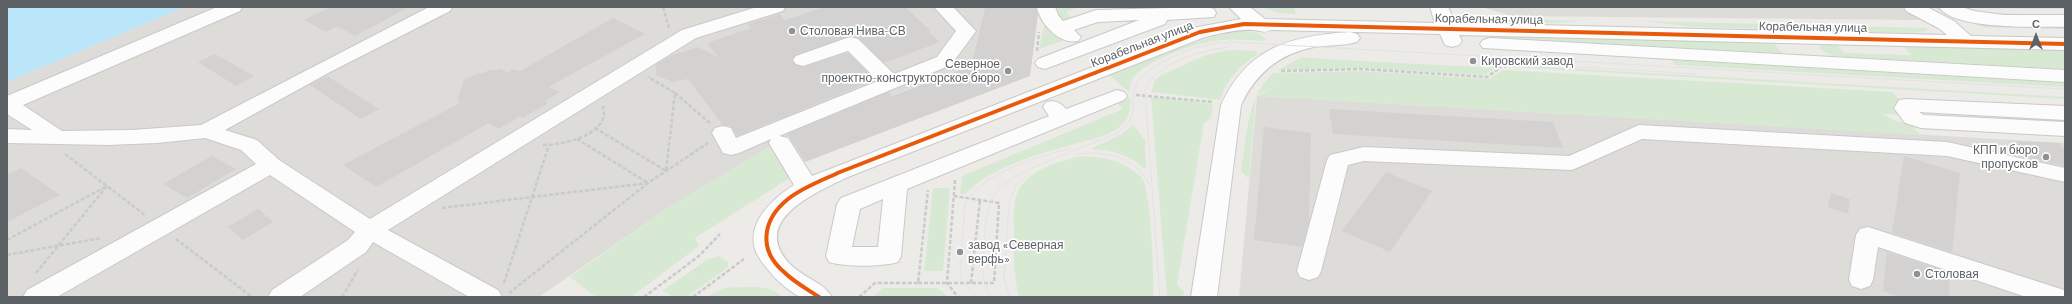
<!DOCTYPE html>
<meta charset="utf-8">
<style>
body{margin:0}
#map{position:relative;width:2072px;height:304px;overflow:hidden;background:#edebe8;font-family:Barlow,sans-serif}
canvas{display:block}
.frame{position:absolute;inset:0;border:8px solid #5d6266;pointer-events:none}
.north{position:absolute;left:2016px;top:16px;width:40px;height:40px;-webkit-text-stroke:3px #fff;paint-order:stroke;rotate:0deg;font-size:11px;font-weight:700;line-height:16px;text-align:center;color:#5d6266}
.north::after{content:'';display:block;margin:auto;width:14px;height:18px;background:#5d6266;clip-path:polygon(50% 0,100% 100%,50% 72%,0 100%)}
</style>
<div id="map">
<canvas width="2072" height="304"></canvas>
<div class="frame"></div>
<div class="north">С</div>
</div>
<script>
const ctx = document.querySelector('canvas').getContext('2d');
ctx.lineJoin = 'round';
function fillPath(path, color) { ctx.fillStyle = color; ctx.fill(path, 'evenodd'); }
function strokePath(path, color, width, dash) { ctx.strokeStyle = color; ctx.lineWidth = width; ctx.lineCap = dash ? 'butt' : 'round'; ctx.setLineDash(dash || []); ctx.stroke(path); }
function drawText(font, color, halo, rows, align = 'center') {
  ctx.font = font + ' Barlow,sans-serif'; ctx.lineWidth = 3.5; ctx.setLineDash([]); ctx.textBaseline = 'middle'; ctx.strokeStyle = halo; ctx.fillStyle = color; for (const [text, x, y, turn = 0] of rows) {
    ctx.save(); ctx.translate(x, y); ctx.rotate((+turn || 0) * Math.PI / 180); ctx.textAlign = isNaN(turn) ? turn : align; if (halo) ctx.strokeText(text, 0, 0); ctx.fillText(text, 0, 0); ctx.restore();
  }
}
const industrial = new Path2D(`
 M185 7H985L971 65 788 136 668 208 539 297H7V82Z
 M1482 7H1905L1921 20 1511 16Z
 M1932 7H2065V9L1968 8 1980 13 2065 15V29L1985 27 1958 19Z
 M1257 96 2065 143V297H1239Z`);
const green = new Path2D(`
 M1052 7H1080L1066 12 1071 17 1069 19H1060Z
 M1261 7H1294L1296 14 1280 13Z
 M1491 18 1582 21 1548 23 1492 22Z
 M1643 21 1928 28 1925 31 1915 33 1695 27Z
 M1044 26H1048L1065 40 1039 49Z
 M1242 31 1257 33 1266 39 1264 41C1247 40 1231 38 1214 41 1196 43 1148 60 1136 75 1131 79 1130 85 1129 92L1108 74 1211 37Z
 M1499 36 1774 43 1782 53 1500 38Z
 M1824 44 1837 45 1844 53 1911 55 1903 46 2065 50V69L1834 56 1821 50 1819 47Z
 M1229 50 1255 51 1258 54C1240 65 1226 80 1220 100L1151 92 1155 80 1161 75 1206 55Z
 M1302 57 1324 59 1495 68 1485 75 1360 68 1278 70Z
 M1672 60 2065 83V87L1675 65Z
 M1510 65 2065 97V99L1513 67Z
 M1503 70 1892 92 1913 115 1883 114 1898 122H1909L1920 135 1257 96 1276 86 1256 95 1249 179 1241 171C1247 138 1246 97 1273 73L1361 71 1489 79Z
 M1130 97C1131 110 1129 120 1117 129 1104 138 1086 140 1071 145 1037 154 990 168 965 194H960L962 176 1123 109 1117 103Z
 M1151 97 1213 104 1211 118 1204 123 1177 284 1184 292 1183 297H1167Z
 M1133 125 1145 140 1146 169C1128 155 1114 150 1091 149L1122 134Z
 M770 147 793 172 790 178 695 238 699 246 631 297H596L570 277 668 208Z
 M1081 156C1102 157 1118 159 1135 172 1137 174 1141 176 1142 178 1152 195 1153 273 1154 297H1019C1014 275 1013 256 1014 233 1014 220 1012 204 1018 191 1028 170 1060 161 1081 156Z
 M933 188H950L943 271H924Z
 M719 256 728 262V267L687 297H674L662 291 708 259Z
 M724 288C739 288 770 282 781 297H706Z
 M883 288H937L949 297H872Z`);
const water = new Path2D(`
 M7 7H185L7 82Z`);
const building = new Path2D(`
 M331 7H409L355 36 337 26 326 32 304 20Z
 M824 7H905L931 31 929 32 940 42 884 63 859 38 851 36 796 55 792 61 796 65 803 67 848 53 875 80 737 136 732 127 723 125 688 79 672 82 656 75V65L659 63 670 56 698 47 718 57 707 43 751 28 747 24 780 14 785 20Z
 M985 7H1036L1038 15 1030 76 805 162 787 134 888 92 892 96 967 67 970 70Z
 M613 18 645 34 548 87 560 92 544 101 548 103 523 118 520 116 499 129 489 123 376 187 343 165 460 103 457 100 464 80 478 73 481 74 487 71 501 69 507 73 514 69 520 71Z
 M215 54 254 76 236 86 198 62Z
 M327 76 379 109 361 119 310 85Z
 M1329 109 1553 122 1563 148 1333 134Z
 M1264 127 1311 133 1309 222 1302 247 1254 240Z
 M2013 141 2059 143 2065 150V166L2029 158Z
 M212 156 236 169 187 198 163 184Z
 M1904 156 1960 173 1952 252 1892 233Z
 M21 168 60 195 7 222V175Z
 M1386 172 1432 191 1390 252 1342 231Z
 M1831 193 1850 199 1848 214 1828 207Z
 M258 209 273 222 243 240 228 227Z
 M1887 252 1950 273 1949 297H1901L1883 291Z`);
const path = new Path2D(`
 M663 7 669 28
 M1037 51 1039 32
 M1502 58 1506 69
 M1281 71 1360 69 1487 77 1501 67
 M675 93 710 123
 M1136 95 1212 102
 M595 128 666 171 675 93 648 77
 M577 139 648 183
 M543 145C561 145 600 137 604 115 604 113 603 109 603 106
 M65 154 145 215
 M955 180 947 283 958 297
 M442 208 648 183
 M176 239 252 297
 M7 240 105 187
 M7 255 101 238
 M36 273 107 186
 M504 283 549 145
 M918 283H994L999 203 954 196
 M971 283 980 200
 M509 293 648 183 708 143
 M342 297 358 270
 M644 297 699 256 720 234
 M693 297 744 259
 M859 297 875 283H918L928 190`);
const minor = new Path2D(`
 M217 7H242L240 11 23 105 62 131 132 130 201 125 429 7H452L450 11 330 72 225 130 257 140 279 160 370 219 682 30 757 7H785L783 11 696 38 388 230 498 290 502 297H469L373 242 366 252 300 297H268L272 290 348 240 355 232 270 175 57 297H23L27 290 256 164 241 150 205 138 157 143 107 145 7 143V129L32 130 7 114V96Z
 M934 7H953L976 31 951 65 779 136 788 138 812 176 1193 28 1241 19 1229 7H1250L1265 19 1435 23 1430 7H1448L1455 23 1947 35 1940 29 1906 11 1904 7H1927L1954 21 1971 36 2065 38V50L1459 35 1462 41 1459 45 1452 47 1445 45 1440 34 1271 30C1264 34 1260 30 1253 30 1237 29 1220 34 1205 37L848 177C815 193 748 221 791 265 803 277 823 282 832 297 823 297 809 300 801 297 792 294 775 279 770 272 765 266 759 259 756 252 745 223 773 198 794 185L769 143 771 139 739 153 731 155 723 153 712 133 715 128 723 126 731 128 736 138 878 81 848 51 803 66 796 64 793 60 796 56 844 39 851 37 858 39 894 74 937 57 956 31Z
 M1037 7H1055L1058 15 1063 21 1096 10 1207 7 1214 9 1216 13 1214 17 1167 20 1165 24 1045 69 1038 67 1035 63 1038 59 1139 20 1098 22 1074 30 1081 37 1078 41C1060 45 1040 24 1037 7Z
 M1939 7H1962L1974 11 2004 15H2065V27C2038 26 1955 31 1939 7Z
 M1350 32 1357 34 1360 38 1357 42C1343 46 1328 45 1314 47 1279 54 1256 73 1241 105L1217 297H1191L1221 105C1248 47 1290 36 1350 32Z
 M1490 38 2065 70V82L1483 48 1480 44 1483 40Z
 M1117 90 1124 92 1127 96 1124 100 907 189 901 256 898 262C881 267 846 267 829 262L826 256 837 204 841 198 1049 116 1043 107 1046 102C1055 100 1060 102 1066 109ZM883 199 878 247H852L860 209Z
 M1906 99 2065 106V120L1919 112 1924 115 2065 122V136L1921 128 1905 123 1894 108 1899 100Z
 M1639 125 1947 142 2065 168V182L1947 156 1642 139 1572 170 1364 161 1348 165 1321 271 1318 277 1309 280 1300 277 1297 271 1327 160 1330 155 1364 147 1569 156Z
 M1868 227 2064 290 2065 297H2026L1878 247 1873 280 1870 286 1861 289 1852 286 1849 280 1856 235 1860 229Z`);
const tram = new Path2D(`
 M1530 64 1696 74
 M1076 154C1106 150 1137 157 1150 186
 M978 297 964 283 960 275 965 203C988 170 1035 158 1071 148
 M991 297C980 275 982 264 984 241 986 225 986 207 995 193 1006 174 1094 143 1118 133 1143 111 1127 105 1137 83 1144 67 1189 48 1206 45 1214 43 1223 43 1231 42L2065 89
 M1010 297 1004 279 1009 203 1016 185 1029 174
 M1160 297 1145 90C1157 62 1201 51 1229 47`);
const rail = new Path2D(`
 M1386 297 1410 250`);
const cycleway = new Path2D(`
 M819 297C807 289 794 282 784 272 758 250 762 220 788 199 803 187 823 180 840 172L1200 32 1244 24 2065 44`);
const markers = [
 [792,31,4,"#8f9294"],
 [1473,61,4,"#8f9294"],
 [1008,71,4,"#8f9294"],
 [2046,157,4,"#8f9294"],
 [960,252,4,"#8f9294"],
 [1917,274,4,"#8f9294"]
];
const streetNames = [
 ["Корабельная улица",1489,19,1],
 ["Корабельная улица",1813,27,1],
 ["Корабельная улица",1142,44,-21]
];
const poiNames = [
 ["Столовая Нива-СВ",800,31],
 ["Кировский завод",1481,61],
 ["Северное",1000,64,"right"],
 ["проектно-конструкторское бюро",1000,78,"right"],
 ["КПП и бюро",2038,150,"right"],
 ["пропусков",2038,164,"right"],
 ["завод «Северная",968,245],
 ["верфь»",968,259],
 ["Столовая",1925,274]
];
fillPath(industrial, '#dedcd9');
fillPath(green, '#d7e9d3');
fillPath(water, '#bbe5f8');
fillPath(building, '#d4d2d1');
strokePath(minor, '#c9c9c9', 2);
strokePath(path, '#c7ccc9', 2.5, [4, 2]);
fillPath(minor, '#fcfcfc');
strokePath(tram, '#e3e2e3', 1);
strokePath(rail, '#e3e2e3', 3, [1, 5]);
strokePath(cycleway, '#e8590c', 4);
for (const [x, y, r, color] of markers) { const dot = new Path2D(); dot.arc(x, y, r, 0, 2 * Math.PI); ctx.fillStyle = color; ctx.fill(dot); strokePath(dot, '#fff', 1.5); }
drawText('12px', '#5d6266', '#fff', streetNames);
drawText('12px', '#5d6266', '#fff', poiNames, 'left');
</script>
